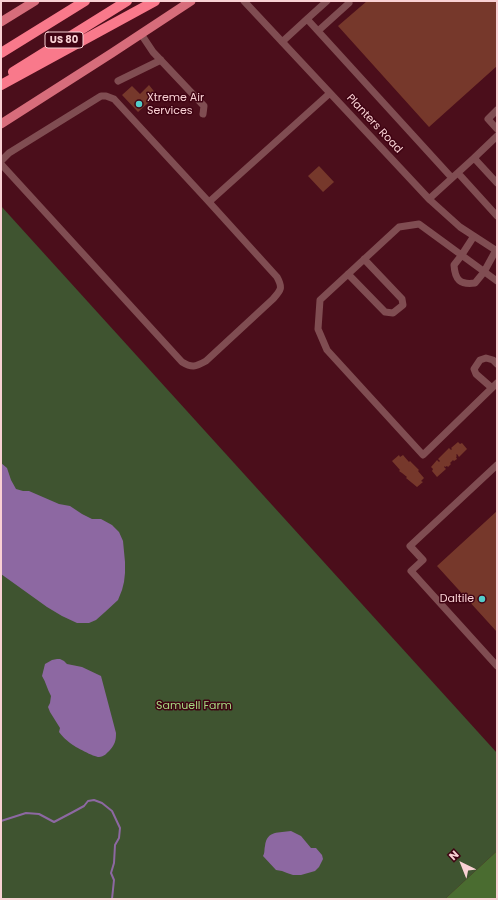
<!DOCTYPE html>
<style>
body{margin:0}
#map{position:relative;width:498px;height:900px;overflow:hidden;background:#4b0e1b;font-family:Poppins,sans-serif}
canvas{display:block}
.frame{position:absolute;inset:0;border:2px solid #f9d1d4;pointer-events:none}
.north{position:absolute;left:442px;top:844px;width:40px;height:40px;-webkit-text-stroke:3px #3f0312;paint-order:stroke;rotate:317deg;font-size:11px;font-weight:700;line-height:16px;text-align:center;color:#f9d1d4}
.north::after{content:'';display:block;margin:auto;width:14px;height:18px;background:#f9d1d4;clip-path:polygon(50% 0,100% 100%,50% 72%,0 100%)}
</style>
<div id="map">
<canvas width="498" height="900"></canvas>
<div class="frame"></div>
<div class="north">N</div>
</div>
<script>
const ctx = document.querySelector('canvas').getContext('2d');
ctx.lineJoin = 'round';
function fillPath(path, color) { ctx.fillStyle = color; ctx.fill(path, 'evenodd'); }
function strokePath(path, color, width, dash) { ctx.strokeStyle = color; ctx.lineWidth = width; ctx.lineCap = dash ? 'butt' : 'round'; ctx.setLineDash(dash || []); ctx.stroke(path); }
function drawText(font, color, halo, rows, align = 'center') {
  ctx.font = font + ' Poppins,sans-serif'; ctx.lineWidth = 3; ctx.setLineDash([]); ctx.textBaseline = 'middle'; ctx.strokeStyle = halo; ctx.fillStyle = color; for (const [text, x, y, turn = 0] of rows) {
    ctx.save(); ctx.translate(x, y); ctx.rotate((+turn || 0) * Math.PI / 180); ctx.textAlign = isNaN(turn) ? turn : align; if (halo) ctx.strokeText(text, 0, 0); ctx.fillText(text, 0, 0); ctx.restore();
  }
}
const green = new Path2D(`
 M1 206 497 753V851L445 899H1Z`);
const forest = new Path2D(`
 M497 851V899H445Z`);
const water = new Path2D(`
 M1 463 7 468 11 480 16 489 23 491H29L59 504 70 506 82 514 92 519H101L112 525 119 532 123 541 125 562V573L124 582 122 590 118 600 105 612 96 620 89 623H77L62 616 47 607 1 574Z
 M57 659H60L64 661 67 664 82 667 101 676 116 733C116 741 115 744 110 750 107 753 104 757 99 757 94 757 75 747 70 743 66 740 62 736 59 732L60 728 50 712 48 707 50 703 51 696C47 689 46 682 42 676L45 664 52 660Z
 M291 831 301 836 311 848H316L322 855 323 859 319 867 315 871 301 875H293L287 873 282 871 276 870 263 856C265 853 264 850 265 846 267 830 279 833 291 831Z`);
const stream = new Path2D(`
 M1 821 26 813 39 814 54 822 73 812 84 806 88 801 94 800 102 803 112 811 120 828 119 838 115 845 114 863 111 873 114 880 112 899`);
const building = new Path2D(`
 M367 1H497V66L429 127 338 26Z
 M149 85 157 95 138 112 122 95 132 86 140 94Z
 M319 166 334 182 323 192 308 176Z
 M458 442 460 444 462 443 467 449 459 457 457 454 456 455 457 456 456 457 457 459 454 461 453 460 450 463 451 464 448 467 447 466 445 467 444 466V467L446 469 437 477 432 471 433 469 431 467 437 460 439 462 440 461 438 459 449 448 451 450 452 449 451 448Z
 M399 455 400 457 403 455 409 462 410 461 419 470 418 471 424 478 421 481 423 482 417 487 406 478 407 477 402 473 399 471 400 470 392 461Z
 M497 511V632L437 566Z`);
const minor = new Path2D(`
 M244 1 430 200 460 227 497 251
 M307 19 327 1
 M318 31 349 3
 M141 34 153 52 204 106 203 114
 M282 42 307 19 452 178
 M118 81 161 60
 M497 110 488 119 497 129
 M474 158 497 136
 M1 161 9 153 101 96H106L114 99 209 202
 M1 164 182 362C192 368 195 367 206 361L273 299C281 290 283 288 277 277L209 202 330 93
 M458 173 497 216
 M429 199 474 158 497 183
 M474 236 461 256 454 265C455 280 460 285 475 283L484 272 496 250
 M348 274 385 312 393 313 403 305 402 299 364 259
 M497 281 419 224 399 227 320 300 318 329 327 350 423 455 497 383
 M492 388 476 374 474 369 480 360 486 358 493 360 497 364
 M497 465 410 546 423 560 411 571 497 666`);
const major = new Path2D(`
 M1 22 35 1
 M1 124 112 53 191 1`);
const highway = new Path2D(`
 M1 53 85 1
 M13 72 127 1
 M1 85 155 1`);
const markers = [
 [139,104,4,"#53cdca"],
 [482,599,4,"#53cdca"]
];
const shields = [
 [64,40,38]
];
const shieldNames = [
 ["US 80",64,40]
];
const poiNames = [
 ["Xtreme Air",147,98],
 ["Services",147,111],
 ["Daltile",474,599,"right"]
];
const streetNames = [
 ["Planters Road",374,124,47]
];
const parkNames = [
 ["Samuell Farm",194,706]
];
fillPath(green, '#3f5430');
fillPath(forest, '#4a6c30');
fillPath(water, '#8d68a2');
strokePath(stream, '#8d68a2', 2);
fillPath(building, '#76382b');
strokePath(minor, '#804d52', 7);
strokePath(major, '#d76d7b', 9);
strokePath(highway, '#f9798b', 10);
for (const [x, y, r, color] of markers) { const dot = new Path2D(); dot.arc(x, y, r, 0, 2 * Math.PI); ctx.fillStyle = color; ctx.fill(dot); strokePath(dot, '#3f0312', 1.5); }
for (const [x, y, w] of shields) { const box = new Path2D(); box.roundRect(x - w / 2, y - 8, w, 16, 3); ctx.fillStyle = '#3f0312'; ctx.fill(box); strokePath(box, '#f9d1d4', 1); }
drawText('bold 10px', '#f9d1d4', null, shieldNames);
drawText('11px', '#f9d1d4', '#3f0312', poiNames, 'left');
drawText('11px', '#f9d1d4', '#3f0312', streetNames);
drawText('11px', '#a5d780', '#3f0312', parkNames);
</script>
